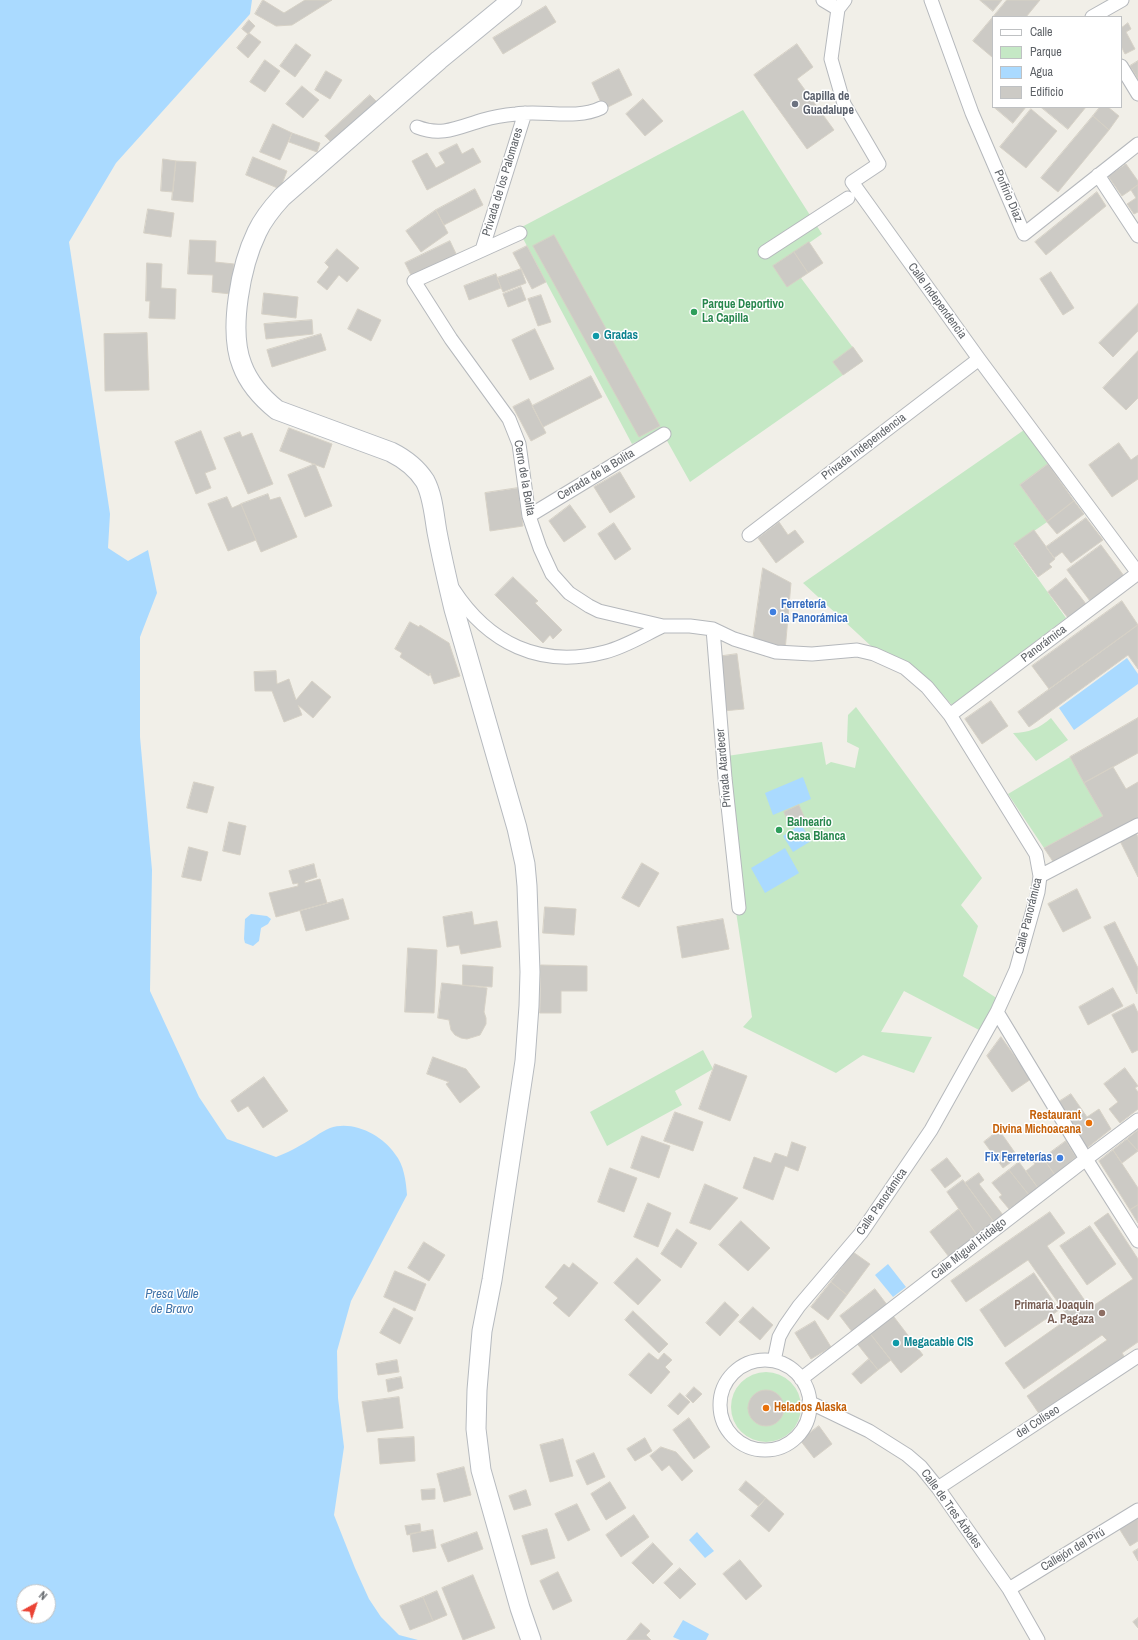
<!DOCTYPE html>
<meta charset="utf-8">
<style>
body{margin:0}
#map{position:relative;width:1138px;height:1640px;overflow:hidden;background:#f1efe8;font-family:"Archivo Narrow",sans-serif}
canvas{display:block}
.legend{position:absolute;left:992px;top:16px;width:130px;height:92px;box-sizing:border-box;background:#fff;border:1px solid #bfc1c3;margin:0;padding:5px 7px;list-style:none;font-size:12px;color:#5f6368}
.legend li{display:flex;align-items:center;gap:8px;height:20px}
.legend b{width:20px;border:1px solid #bfc1c3}
.north{position:absolute;left:16px;top:1584px;width:40px;height:40px;box-sizing:border-box;background:#fff;border:1px solid #bfc1c3;border-radius:50%;rotate:40deg;font-size:11px;font-weight:700;line-height:16px;text-align:center;color:#5f6368}
.north::after{content:'';display:block;margin:auto;width:14px;height:18px;background:#ea4335;clip-path:polygon(50% 0,100% 100%,50% 72%,0 100%)}
</style>
<div id="map">
<canvas width="1138" height="1640"></canvas>
<ul class="legend">
<li><b style="height:5px;background:#fff"></b>Calle</li>
<li><b style="height:11px;background:#c5e8c5"></b>Parque</li>
<li><b style="height:11px;background:#aadaff"></b>Agua</li>
<li><b style="height:11px;background:#cccac5"></b>Edificio</li>
</ul>
<div class="north">N</div>
</div>
<script>
const ctx = document.querySelector('canvas').getContext('2d');
ctx.lineJoin = 'round';
function fillPath(path, color) { ctx.fillStyle = color; ctx.fill(path, 'evenodd'); }
function strokePath(path, color, width, dash) { ctx.strokeStyle = color; ctx.lineWidth = width; ctx.lineCap = dash ? 'butt' : 'round'; ctx.setLineDash(dash || []); ctx.stroke(path); }
function drawText(font, color, halo, rows, align = 'center') {
  ctx.font = font + ' "Archivo Narrow",sans-serif'; ctx.lineWidth = 3; ctx.setLineDash([]); ctx.textBaseline = 'middle'; ctx.strokeStyle = halo; ctx.fillStyle = color; for (const [text, x, y, turn = 0] of rows) {
    ctx.save(); ctx.translate(x, y); ctx.rotate((+turn || 0) * Math.PI / 180); ctx.textAlign = isNaN(turn) ? turn : align; if (halo) ctx.strokeText(text, 0, 0); ctx.fillText(text, 0, 0); ctx.restore();
  }
}
const green = new Path2D(`
 M743 110 822 234 809 243 801 278 863 361 690 482 661 430 632 444 518 229Z
 M1024 430 1048 464 1020 485 1047 522 1014 545 1066 618 952 705 928 679 888 654 871 646 803 583Z
 M856 707 982 878 961 905 978 926 963 976 998 999 981 1031 904 991 881 1032 932 1037 914 1073 863 1055 836 1073 743 1027 752 1017 733 892 727 756 822 742 826 765 831 762 855 768 859 748 847 742 848 715Z
 M1051 718 1068 740 1036 761 1013 733C1028 733 1040 728 1051 718Z
 M1070 757 1103 816 1044 848 1008 794Z
 M703 1050 713 1069 675 1091 682 1105 607 1146 590 1112Z
 M731 1407a35 35 0 1 1 70 0a35 35 0 1 1-70 0Z`);
const water = new Path2D(`
 M0 0H252L250 14 116 163 69 242 110 514 108 548 128 561 148 550 157 593 140 637V737L152 870 150 991 199 1097 227 1139 276 1157C284 1154 293 1150 301 1145 311 1140 320 1132 330 1128 353 1120 382 1135 395 1154 404 1165 406 1181 407 1195L351 1301 337 1351 338 1398 344 1447 334 1515 355 1568 369 1599 381 1617 399 1635 418 1640H0ZM24 1592H48V1616H24Z
 M1127 658 1138 674V684L1074 730 1059 708Z
 M803 777 811 799 773 815 765 793Z
 M801 824 811 841 793 852 783 836Z
 M785 848 799 873 765 893 751 868Z
 M251 914 267 916 271 919 268 924 261 928 259 941 253 946 245 943 244 939 245 919Z
 M888 1264 906 1287 893 1297 875 1275Z
 M697 1532 714 1551 705 1558 689 1540Z
 M683 1620 709 1634 706 1640H680L673 1637Z`);
const building = new Path2D(`
 M263 0 284 13 305 0H332L292 25 276 26 255 14Z
 M980 0H1002L993 11Z
 M1007 0H1040L1026 17H993Z
 M546 6 556 22 503 54 493 38Z
 M993 17V56L992 57 973 41Z
 M249 20 255 26 248 34 242 29Z
 M1128 23 1131 29 1126 32 1135 49 1125 54 1121 46V24L1122 27Z
 M249 33 261 42 248 58 237 48Z
 M296 44 311 55 295 77 280 66Z
 M797 44 813 67 797 79 834 130 807 149 754 75Z
 M265 60 280 71 265 92 250 82Z
 M1138 61V79L1130 66Z
 M619 69 632 95 604 109 592 83Z
 M326 71 342 80 330 99 315 90Z
 M302 86 319 100 303 118 286 104Z
 M370 95 378 103 333 144 325 136Z
 M643 99 663 121 645 136 626 114Z
 M994 107H1026L1013 123Z
 M1041 107H1086L1068 129Z
 M1100 107H1108L1119 116 1109 130 1093 116Z
 M1031 109 1057 131 1026 168 1000 147Z
 M1093 116 1109 130 1058 192 1041 178Z
 M273 124 292 133 280 160 260 152Z
 M292 133 320 143 317 152 289 142Z
 M457 144 462 154 473 148 481 162 427 190 412 161 427 153 436 168 445 163 439 153Z
 M253 157 287 171 280 189 246 175Z
 M163 159 176 161 173 192 161 191Z
 M176 161 196 162 193 202 172 200Z
 M1126 164 1138 181V185L1122 196 1108 176Z
 M1138 185V212L1134 214 1127 204 1136 198 1131 190Z
 M475 189 483 205 444 225 436 210Z
 M1097 192 1106 206 1046 255 1035 242Z
 M148 209 174 213 171 237 144 233Z
 M436 210 448 233 421 252 406 231Z
 M554 235 660 426 639 437 533 246Z
 M190 240 216 241 215 262 234 264 231 294 212 292 213 275 188 274Z
 M450 241 458 258 413 279 405 263Z
 M809 242 823 263 808 273 794 252Z
 M527 246 546 282 532 289 513 253Z
 M337 249 359 268 347 282 339 275 327 290 317 282 329 267 325 263Z
 M794 252 808 273 787 287 773 266Z
 M147 263 162 264 161 288 176 289 175 319 149 318 150 301H146Z
 M521 269 526 283 503 292 497 278Z
 M1051 272 1074 308 1063 315 1040 279Z
 M496 274 501 288 469 300 464 286Z
 M521 287 526 300 508 307 503 294Z
 M264 293 298 297 296 318 262 314Z
 M541 295 551 322 538 326 528 299Z
 M1138 304V331L1113 357 1099 343Z
 M358 309 381 320 371 341 348 329Z
 M312 320 313 334 266 339 264 324Z
 M535 329 554 369 530 380 512 340Z
 M147 333 149 390 105 391 104 334Z
 M321 334 326 350 272 367 267 350Z
 M853 347 863 361 843 375 833 362Z
 M1138 351V398L1126 410 1103 388Z
 M591 376 602 397 543 427 532 406Z
 M529 399 546 433 531 441 513 407Z
 M289 428 332 444 324 468 280 451Z
 M201 431 216 469 205 473 211 488 196 494 175 442Z
 M240 432 242 437 252 433 273 484 248 494 224 438Z
 M1119 443 1131 460 1138 455V479L1112 497 1089 465Z
 M315 464 332 506 305 517 288 475Z
 M1048 464 1074 501 1047 522 1020 485Z
 M620 472 635 497 610 513 594 487Z
 M518 488 523 526 490 531 485 493Z
 M268 494 270 500 280 497 297 537 261 552 241 504Z
 M227 497 232 508 241 504 256 540 228 551 208 504Z
 M1074 501 1084 514 1057 534 1047 522Z
 M570 505 586 527 564 542 549 521Z
 M1086 518 1103 540 1071 563 1062 552 1054 558 1046 547Z
 M779 522 788 535 795 530 804 542 776 563 758 538Z
 M614 523 631 549 615 560 598 534Z
 M1034 530 1055 559 1049 564 1052 567 1038 577 1014 544Z
 M1101 545 1124 576 1090 601 1067 570Z
 M763 568 791 583 785 651 753 640Z
 M513 577 538 601 535 603 562 630 553 639 550 635 543 643 495 595Z
 M1066 578 1086 604 1068 618 1048 592Z
 M1122 601 1138 625 1049 689 1032 666Z
 M410 622 419 627 420 625 449 643 460 676 434 684 430 673 429 676 400 657 402 653 395 649Z
 M1138 625V669L1128 655 1029 727 1018 712Z
 M737 654 744 709 723 711 716 657Z
 M276 671 277 684 289 679 296 700 312 681 331 697 313 718 298 705 302 715 284 722 272 691H255L254 672Z
 M991 701 1008 726 982 744 965 719Z
 M1138 718V753L1084 783 1070 757Z
 M1113 767 1126 789 1138 782V818L1054 863 1044 848 1103 816 1084 783Z
 M194 782 214 787 207 813 187 808Z
 M799 805 805 819 789 825 784 812Z
 M229 822 246 826 240 855 223 851Z
 M1135 831 1138 837V877L1119 839Z
 M189 847 208 852 201 881 182 877Z
 M642 863 659 873 639 907 622 898Z
 M314 864 317 877 305 881V883L320 879 327 903 276 917 269 893 298 886V883L293 884 289 871Z
 M1077 889 1091 918 1063 932 1048 904Z
 M343 899 349 919 306 931 300 911Z
 M545 907 576 909 574 935 543 933Z
 M472 912 474 925 497 921 501 947 461 954 459 945 447 947 443 917Z
 M723 919 729 949 682 958 677 927Z
 M1115 922 1138 968 1137 994 1104 927Z
 M408 948 437 950 434 1013 405 1012Z
 M463 965 493 967 492 987 463 985Z
 M541 965 587 966V991H561V1013H540Z
 M442 983 487 988 484 1012 486 1018V1024L480 1035 467 1039 461 1038 455 1035 451 1030 449 1020 438 1018Z
 M1113 988 1123 1006 1088 1025 1079 1007Z
 M1134 1004 1138 1013V1050L1132 1053 1112 1015Z
 M1001 1037 1031 1079 1012 1092 987 1056Z
 M433 1057 466 1069 480 1087 460 1103 446 1084 449 1082 427 1074Z
 M715 1064 747 1076 730 1121 699 1109Z
 M1125 1068 1138 1086 1135 1088 1138 1092V1109L1120 1123 1109 1109 1118 1102 1104 1084Z
 M264 1077 288 1111 263 1128 248 1106 238 1112 231 1101Z
 M1071 1094 1087 1117 1099 1109 1111 1129 1087 1148 1057 1103Z
 M675 1112 703 1122 693 1151 664 1141Z
 M999 1130 1018 1157 1003 1168 984 1142Z
 M1138 1130V1149L1137 1150 1127 1139Z
 M642 1136 670 1146 659 1178 631 1168Z
 M1127 1139 1138 1151 1122 1163 1113 1150Z
 M1066 1141 1076 1157 1055 1175 1043 1158Z
 M792 1142 806 1147 798 1171 785 1166 773 1200 743 1188 754 1157 771 1163 775 1153 787 1157Z
 M1113 1150 1138 1188V1205L1130 1210 1099 1161Z
 M1040 1154 1055 1175 1038 1188 1026 1171 1035 1164 1032 1160Z
 M947 1158 961 1176 945 1188 931 1170Z
 M1019 1162 1038 1188 1029 1195 1009 1170Z
 M610 1168 637 1178 624 1212 598 1202Z
 M1009 1170 1029 1195 1009 1209 999 1197 1002 1195 992 1183Z
 M979 1173 984 1180 979 1184 1003 1215 994 1222 965 1183Z
 M963 1180 994 1222 977 1235 947 1192Z
 M705 1184 738 1198 710 1230 690 1223Z
 M648 1203 671 1213 658 1247 634 1237Z
 M1138 1205V1223L1130 1210Z
 M959 1209 977 1235 949 1257 930 1232Z
 M1050 1212 1065 1233 1047 1246 1090 1308 1133 1279 1094 1223 1108 1213 1138 1259V1342L1122 1353 1126 1359 1042 1418 1027 1396 1107 1340 1102 1335 1024 1389 1005 1363 1069 1318 1028 1260 966 1302 951 1281Z
 M741 1221 770 1248 748 1271 719 1245Z
 M1090 1226 1116 1264 1087 1285 1060 1246Z
 M677 1229 697 1243 681 1268 661 1254Z
 M424 1242 445 1255 429 1281 408 1268Z
 M853 1252 870 1264 847 1295 831 1282Z
 M637 1258 661 1280 638 1305 614 1283Z
 M573 1263 598 1283 569 1317 553 1303 558 1298 545 1287 564 1264 569 1268Z
 M395 1271 426 1284 415 1311 384 1297Z
 M1034 1273 1059 1310 1005 1347 980 1310Z
 M831 1282 847 1295 828 1320 811 1307Z
 M875 1289 888 1306 853 1333 840 1316Z
 M725 1302 739 1315 720 1336 706 1323Z
 M753 1307 773 1325 760 1340 739 1322Z
 M394 1308 413 1318 400 1344 380 1333Z
 M633 1311 668 1344 659 1353 625 1320Z
 M891 1313 923 1355 901 1373 868 1331Z
 M815 1321 831 1347 811 1359 795 1333Z
 M868 1331 891 1360 878 1370 855 1341Z
 M649 1353 658 1360 664 1353 672 1360 665 1367 670 1372 651 1394 629 1375Z
 M869 1359 878 1370 861 1384 852 1374Z
 M397 1360 399 1372 378 1375 376 1364Z
 M401 1377 403 1388 388 1392 386 1380Z
 M694 1387 702 1394 693 1403 686 1396Z
 M748 1408a18 18 0 1 1 36 0a18 18 0 1 1-36 0Z
 M680 1393 690 1402 678 1415 668 1406Z
 M399 1397 403 1428 367 1432 362 1402Z
 M689 1418 710 1447 694 1459 673 1430Z
 M819 1426 832 1444 814 1458 800 1440Z
 M414 1437 415 1461 380 1464 378 1439Z
 M645 1438 652 1451 635 1461 627 1449Z
 M563 1439 573 1476 550 1482 540 1445Z
 M661 1447 676 1452 693 1471 682 1481 669 1465 662 1471 650 1456Z
 M594 1453 605 1477 587 1485 576 1461Z
 M464 1467 471 1495 444 1502 437 1474Z
 M746 1481 766 1498 758 1506 739 1490Z
 M610 1482 626 1508 606 1520 591 1494Z
 M435 1489V1499L422 1500 421 1490Z
 M526 1490 531 1505 514 1510 509 1496Z
 M766 1498 784 1514 769 1532 751 1516Z
 M577 1504 590 1530 568 1541 555 1514Z
 M1138 1513V1541L1130 1546 1117 1525Z
 M634 1515 649 1537 621 1557 606 1535Z
 M420 1524 421 1532 407 1535 405 1526Z
 M547 1529 555 1558 531 1565 522 1536Z
 M433 1530 436 1548 413 1552 410 1534Z
 M477 1532 483 1549 448 1562 441 1545Z
 M653 1543 673 1564 653 1584 632 1563Z
 M1138 1549V1561L1133 1552Z
 M740 1560 762 1586 746 1600 723 1574Z
 M680 1568 696 1584 680 1599 664 1583Z
 M558 1572 572 1601 553 1610 540 1581Z
 M473 1575 495 1628 463 1640 442 1588Z
 M437 1591 447 1615 433 1621 423 1597Z
 M423 1597 433 1621 410 1630 400 1606Z
 M1138 1618V1628L1133 1622Z
 M641 1623 650 1631 646 1635 651 1640H627Z`);
const street = new Path2D(`
 M823 0 838 9
 M845 0 838 9 831 59 844 104 879 164 852 182 979 359 1138 573
 M931 0 972 113 1024 234 1138 144
 M1092 17 1122 0
 M1121 66 1138 94
 M417 127C442 137 459 127 483 120 493 117 505 115 516 114 543 110 576 120 601 108
 M1098 175 1138 236
 M520 233 414 281 451 339 509 419 519 444 529 516 540 548 552 574 569 593 589 606 599 611 663 626H690L713 629 734 639 776 652 812 654 857 650 874 654 905 668 927 687 950 715 1036 854 1040 876 1038 892 1016 970 997 1012 931 1130 861 1233 799 1306 785 1326 779 1337 774 1361
 M482 250 525 113
 M765 252 848 198
 M529 516 664 434
 M749 535 979 359
 M453 589C488 643 540 669 605 652 625 647 644 635 663 626
 M713 629 725 778 739 908
 M950 715 1138 573
 M1040 876 1138 825
 M997 1012 1086 1159 1138 1241
 M720 1405a45 45 0 1 1 90 0a45 45 0 1 1-90 0Z
 M801 1379 1086 1159 1138 1120
 M809 1402 869 1431 907 1455 921 1467 938 1488 1009 1589 1038 1640
 M938 1488 1138 1356
 M1009 1589 1138 1510`);
const secondary = new Path2D(`
 M512 0 439 60 282 197C272 208 263 219 257 232 241 265 228 330 242 365 249 384 262 398 277 410L391 452C405 459 416 467 425 481 433 496 434 515 437 532 442 558 448 584 454 609L517 828 525 864 527 886 530 972 529 1006 525 1061 492 1280 482 1331 477 1390 476 1429 481 1470 520 1608 531 1640`);
const markers = [
 [795,104,4,"#6b7280"],
 [694,312,4,"#2e9e5b"],
 [596,336,4,"#0f9aa8"],
 [773,612,4,"#3f7fe0"],
 [779,830,4,"#2e9e5b"],
 [1089,1123,4,"#e8710a"],
 [1060,1158,4,"#3f7fe0"],
 [1102,1313,4,"#8d6e63"],
 [896,1343,4,"#0f9aa8"],
 [766,1408,4,"#e8710a"]
];
const worshipNames = [
 ["Capilla de",803,97],
 ["Guadalupe",803,111]
];
const streetNames = [
 ["Privada de los Palomares",503,182,-73],
 ["Porfirio Díaz",1008,196,67],
 ["Calle Independencia",937,301,54],
 ["Privada Independencia",864,447,-37],
 ["Cerrada de la Bolita",596,475,-31],
 ["Cerro de la Bolita",524,478,80],
 ["Panorámica",1044,644,-37],
 ["Privada Atardecer",724,768,-95],
 ["Calle Panorámica",1029,916,-76],
 ["Calle Panorámica",882,1202,-55],
 ["Calle Miguel Hidalgo",969,1249,-38],
 ["del Coliseo",1038,1422,-33],
 ["Calle de Tres Árboles",951,1509,54],
 ["Callejón del Pirú",1073,1550,-31]
];
const leisureNames = [
 ["Parque Deportivo",702,305],
 ["La Capilla",702,319],
 ["Balneario",787,823],
 ["Casa Blanca",787,837]
];
const cultureNames = [
 ["Gradas",604,336],
 ["Megacable CIS",904,1343]
];
const shopNames = [
 ["Ferretería",781,605],
 ["la Panorámica",781,619],
 ["Fix Ferreterías",1052,1158,"right"]
];
const foodNames = [
 ["Restaurant",1081,1116],
 ["Divina Michoacana",1081,1130],
 ["Helados Alaska",774,1408,"left"]
];
const educationNames = [
 ["Primaria Joaquin",1094,1306],
 ["A. Pagaza",1094,1320]
];
const waterNames = [
 ["Presa Valle",172,1295],
 ["de Bravo",172,1310]
];
fillPath(green, '#c5e8c5');
fillPath(water, '#aadaff');
fillPath(building, '#cccac5');
strokePath(building, '#d6d1c6', 1);
strokePath(street, '#b5b8bc', 15);
strokePath(secondary, '#b6babf', 21);
strokePath(street, '#fff', 13);
strokePath(secondary, '#fff', 19);
for (const [x, y, r, color] of markers) { const dot = new Path2D(); dot.arc(x, y, r, 0, 2 * Math.PI); ctx.fillStyle = color; ctx.fill(dot); strokePath(dot, '#fff', 1.5); }
drawText('bold 12px', '#5b616d', '#fff', worshipNames, 'left');
drawText('12px', '#5f6368', '#fff', streetNames);
drawText('bold 12px', '#27864d', '#fff', leisureNames, 'left');
drawText('bold 12px', '#0d838f', '#fff', cultureNames, 'left');
drawText('bold 12px', '#366cbe', '#fff', shopNames, 'left');
drawText('bold 12px', '#c56008', '#fff', foodNames, 'right');
drawText('bold 12px', '#785e54', '#fff', educationNames, 'right');
drawText('italic 13px', '#4174aa', '#fff', waterNames);
</script>
